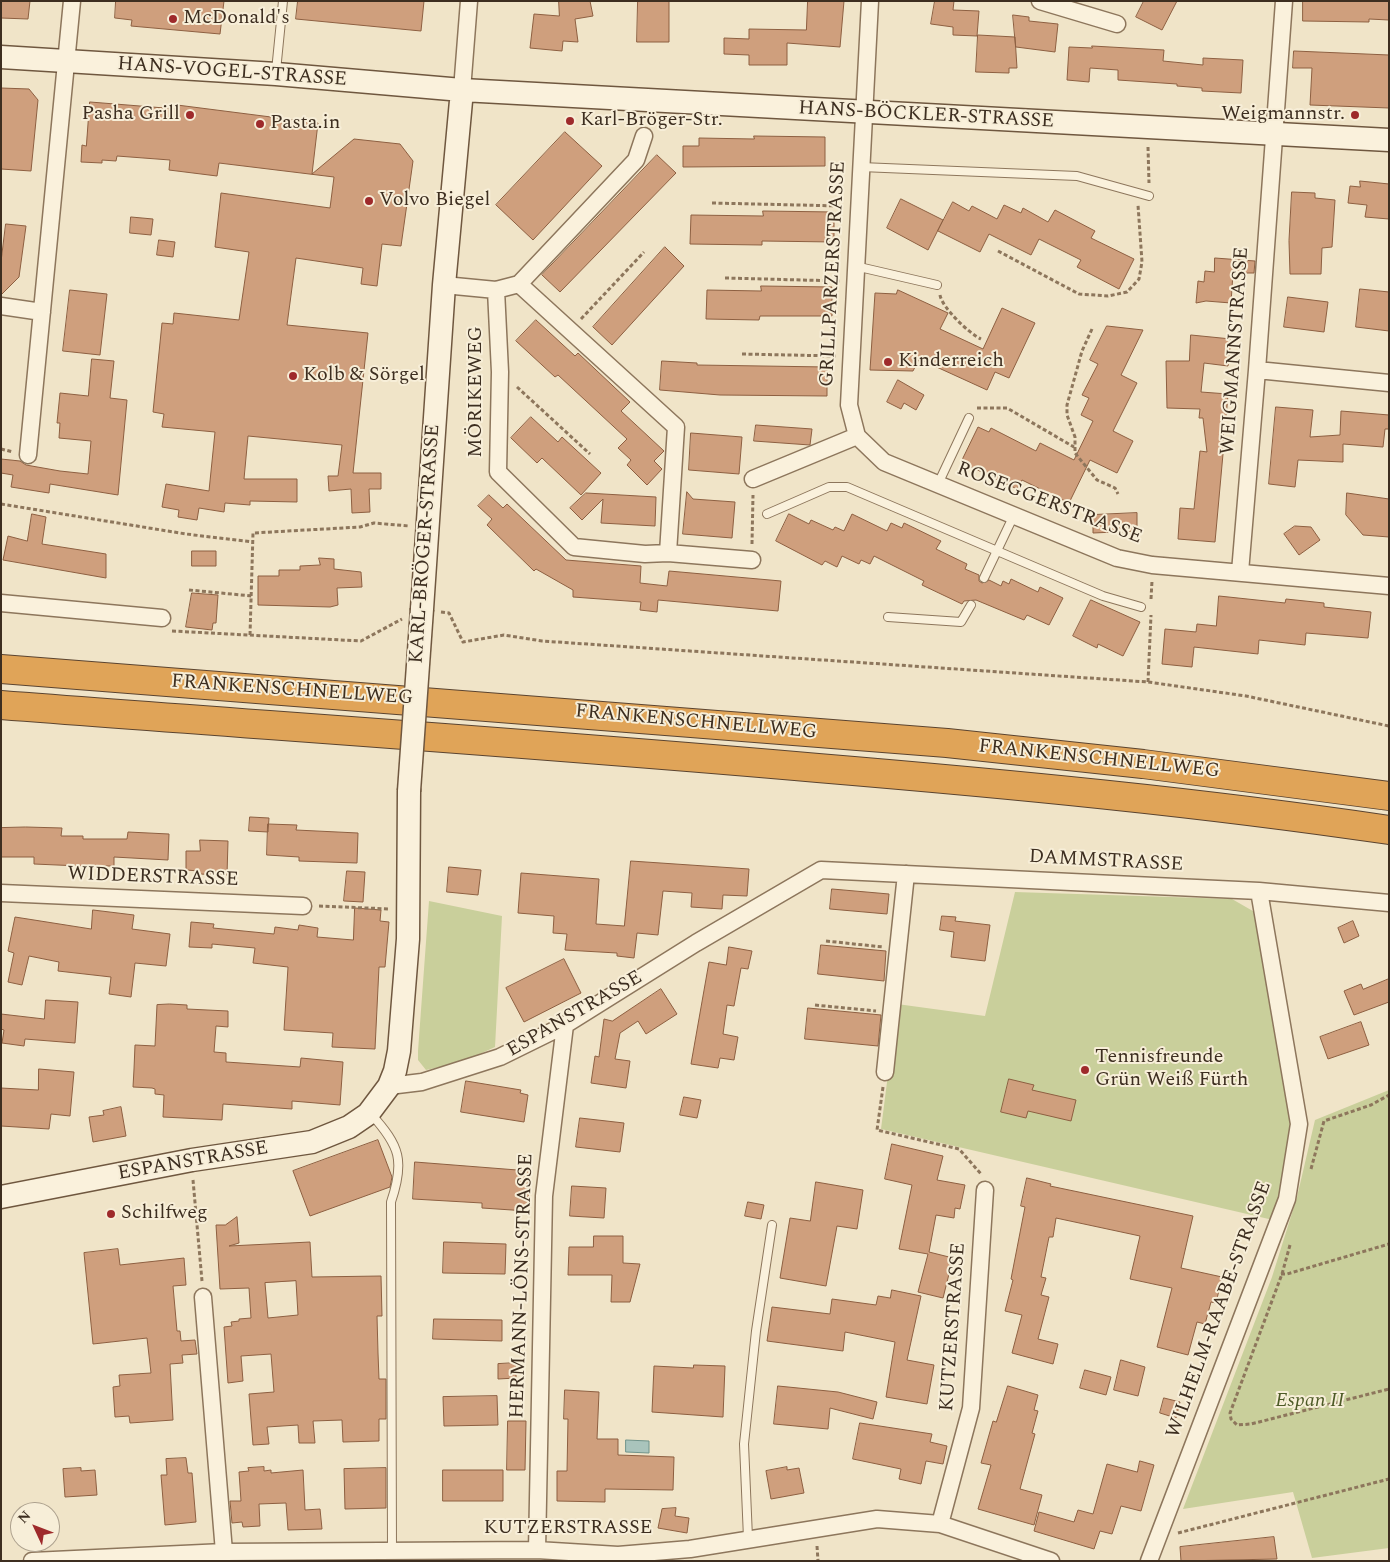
<!DOCTYPE html>
<meta charset="utf-8">
<style>
body{margin:0}
#map{position:relative;width:1390px;height:1562px;overflow:hidden;background:#f0e4c8;font-family:Spectral,serif}
canvas{display:block}
.frame{position:absolute;inset:0;border:2px solid #3d2e20;pointer-events:none}
.north{position:absolute;left:10px;top:1502px;width:50px;height:50px;box-sizing:border-box;background:#f7eed8;border:1px solid #ada18e;border-radius:50%;rotate:313deg;font-size:14px;font-weight:700;line-height:20px;text-align:center;color:#3d2e20}
.north::after{content:'';display:block;margin:auto;width:18px;height:22px;background:#9e2a2b;clip-path:polygon(50% 0,100% 100%,50% 72%,0 100%)}
</style>
<div id="map">
<canvas width="1390" height="1562"></canvas>
<div class="frame"></div>
<div class="north">N</div>
</div>
<script>
const ctx = document.querySelector('canvas').getContext('2d');
ctx.lineJoin = 'round';
function fillPath(path, color) { ctx.fillStyle = color; ctx.fill(path, 'evenodd'); }
function strokePath(path, color, width, dash) { ctx.strokeStyle = color; ctx.lineWidth = width; ctx.lineCap = dash ? 'butt' : 'round'; ctx.setLineDash(dash || []); ctx.stroke(path); }
function drawText(font, color, halo, rows, align = 'center') {
  ctx.font = font + ' Spectral,serif'; ctx.lineWidth = 4; ctx.setLineDash([]); ctx.textBaseline = 'middle'; ctx.strokeStyle = halo; ctx.fillStyle = color; for (const [text, x, y, turn = 0] of rows) {
    ctx.save(); ctx.translate(x, y); ctx.rotate((+turn || 0) * Math.PI / 180); ctx.textAlign = isNaN(turn) ? turn : align; if (halo) ctx.strokeText(text, 0, 0); ctx.fillText(text, 0, 0); ctx.restore();
  }
}
const green = new Path2D(`
 M1015 892 1232 899 1258 914 1291 1124 1282 1195 1273 1220 881 1129 897 1004 985 1016Z
 M429 901 502 916 495 1047 462 1062 426 1070 418 1060V1051Z
 M1389 1090V1548L1312 1558 1293 1492 1183 1509 1272 1277 1297 1197 1315 1120Z`);
const water = new Path2D(`
 M626 1440 649 1441V1453L626 1452Z`);
const building = new Path2D(`
 M1 1H30L28 19 1 18Z
 M116 1H224L220 34 131 26 132 20 115 18Z
 M298 1H424L421 31 296 19Z
 M559 1H590L593 16 575 19 578 42 563 41 562 51 530 48 534 14 559 16Z
 M638 1H669V42H637Z
 M808 1H844L840 47 787 43V65H749V55L724 54V38L749 39V29L806 30Z
 M935 1H954L953 10 979 11 977 36 953 35V27L931 24Z
 M1144 1H1177L1162 30 1136 17Z
 M1303 1H1389V20L1369 19V22L1303 21Z
 M1013 15 1029 17V21L1058 24 1055 52 1016 47Z
 M978 35 1015 37 1017 68H1009V73L976 72Z
 M1092 46 1164 50 1163 61 1203 65V58L1243 60 1241 93 1202 91V88L1177 86V84L1118 80V70L1090 68 1089 82 1067 80 1069 47 1092 48Z
 M1294 51 1389 55V108L1310 105 1312 68H1293Z
 M1 88 29 89 38 100 31 171 1 169Z
 M90 102 177 109V105L318 123 312 174 354 139 400 144 413 161 401 246 382 244 377 286 361 284 363 268 296 258 287 325 368 333 353 473H381V489H369L370 512 352 513 351 489 329 491 328 476H338L342 445 248 436 244 479H297V502L250 501V505L225 503 224 512 199 508 197 520 178 517 179 510 162 507 166 484 209 491 215 432 162 427 164 414 153 412 162 323 173 324 174 313 239 320 249 252 215 247 221 193 330 208 334 177 219 163 217 176 169 170 170 160 117 156 116 161 102 160V163L81 162 82 145 86 146Z
 M565 132 602 166 533 240 496 205Z
 M754 136 825 137V166L683 167V146H699V138L754 139Z
 M657 155 676 173 560 292 542 275Z
 M1360 181 1389 184V219L1365 217 1367 205 1348 203 1350 186 1360 187Z
 M1292 192 1315 193V198L1335 200 1332 247 1322 248 1321 274H1290L1289 241Z
 M901 199 943 220 928 250 887 228Z
 M953 202 969 211 972 206 997 219 1004 205 1021 213 1023 208 1048 222 1055 210 1095 231 1091 238 1134 259 1119 289 1077 267 1081 260 1039 239 1031 255 989 234 980 252 938 231Z
 M763 211 834 212V242L762 241V245L690 244 691 215 763 216Z
 M131 217 153 219 151 235 130 233Z
 M6 224 26 226 19 277 1 295V262Z
 M159 240 175 242 173 257 157 255Z
 M665 247 684 266 612 345 593 327Z
 M1215 258 1255 261 1254 273H1233L1231 303 1206 301 1196 303 1198 281 1204 282 1205 271 1214 272Z
 M761 286 832 287V316H760L759 320 706 319 707 290 761 291Z
 M1360 289 1389 292V331L1356 327Z
 M70 290 107 294 100 355 63 351Z
 M898 290 948 313 940 329 983 349 1002 308 1035 323 1009 378 995 372 987 390 919 359 913 371 870 370 875 293 896 294Z
 M1288 297 1328 302 1324 332 1284 327Z
 M536 320 575 356 578 353 630 402 621 411 664 451 654 461 662 469 647 485 627 465 631 460 618 448 627 439 558 375 555 377 516 341Z
 M1107 326 1143 330 1121 375 1137 383 1113 431 1133 441 1117 473 1090 460 1069 503 1022 480 1017 489 961 462 978 427 989 432 991 428 1036 451 1040 443 1074 460 1093 421 1081 415 1089 398 1082 395 1098 364 1090 360Z
 M1191 335 1231 339 1228 366 1204 363 1201 392 1228 394 1226 419H1222L1224 443 1215 542 1178 539 1180 508 1194 509 1200 451 1207 452 1203 418H1199L1200 409 1167 408 1166 361H1189Z
 M92 359 114 361 110 398 127 400 118 495 50 484 49 493 11 487 13 475 1 473V459L20 461 26 465 60 471 88 474 91 441 59 438 60 423H57L60 393 88 396Z
 M662 361 697 363V365L827 367V396L720 395 660 390Z
 M898 380 924 395 916 410 904 403 901 409 887 402Z
 M1276 407 1313 410 1310 437 1340 435 1341 411 1389 415V429H1385L1383 447 1343 444V462L1298 460 1295 487 1269 484Z
 M531 417 558 442 562 437 601 473 581 495 542 458 537 463 511 438Z
 M756 425 812 429 810 445 754 441Z
 M691 433 742 437 739 474 689 470Z
 M687 492 693 499 735 502 732 538 683 534Z
 M586 493 656 497 655 526 601 523 603 499 582 520 570 508Z
 M1347 493 1389 499V537L1363 535 1346 515Z
 M489 495 503 508 507 504 566 560 641 566 640 583 667 586 669 571 781 581 778 611 658 600 657 612 640 610 641 602 573 597V590L536 569 534 571 487 525 492 519 478 506Z
 M1137 513V531L1093 533V515Z
 M32 514 46 517 42 544 106 554V578L3 560 8 536 27 541Z
 M789 514 809 524 811 520 833 530 835 527 844 531 852 514 887 531 891 523 902 528 904 523 941 541 936 549 967 564 965 569 979 575V581L982 583 989 580 1001 586 1003 581 1009 584 1011 579 1038 592 1040 587 1063 598 1049 625 1027 615 1024 620 976 600 964 601 962 604 922 585 924 581 874 556 870 564 861 560 859 564 842 556 837 567 825 561 822 565 776 541Z
 M1295 526 1311 527 1320 540 1299 555 1284 534Z
 M192 551H216V566H192Z
 M319 558 334 559V569L361 572 362 587 337 588 338 605 330 607 258 605V576H279V570H300V566L320 565Z
 M192 593 218 595 216 623H213L212 630 186 627Z
 M1219 596 1285 603 1286 599 1324 603V607L1371 612 1368 638 1306 633 1305 645 1259 640 1258 654 1194 647 1192 667 1162 664 1165 629 1196 632 1197 624 1216 626Z
 M1091 600 1140 622 1123 656 1098 644 1097 648 1073 636Z
 M250 817 269 818 268 832 249 831Z
 M268 824 297 825 296 830 358 833 357 863 299 861V857L267 855Z
 M26 827 62 828 61 836H83V839H127L128 832 169 834 168 860 114 857V866H80L34 864V857H1V828Z
 M200 840 228 841 227 875 199 874V871L186 870V851H200Z
 M631 861 749 869 747 896 723 895 722 909 691 907 692 893 663 891 658 935 637 933 634 958 617 956V953L565 950 567 934 553 933 554 916 518 913 521 873 599 879 596 924 624 926Z
 M449 867 481 870 478 895 447 892Z
 M347 871 365 872 363 902 344 901Z
 M832 889 889 894 887 914 830 909Z
 M355 908 381 910 380 921 389 922 385 967H379L375 1049 332 1047 333 1033 284 1030 288 967 253 963 255 948 212 944V948L189 947 191 922 214 924 213 928 274 934 275 927 298 930 299 925 318 928 317 937 353 940Z
 M93 910 134 915 132 929 170 934 166 966 135 963 131 997 109 994 111 977 58 971 59 962 29 956 22 985 8 982 14 953 8 951 15 917 91 929Z
 M942 916 956 917 955 921 990 925 985 961 951 957 954 932 940 930Z
 M1353 921 1359 936 1344 943 1338 928Z
 M821 945 886 951 884 981 818 974Z
 M729 947 752 951 748 969 741 968 734 1006 727 1005 723 1034 738 1037 734 1060 720 1058 718 1068 691 1064 709 962 726 965Z
 M564 959 581 993 524 1022 506 988Z
 M1389 979V1002L1354 1015 1344 991 1361 984 1363 989Z
 M661 989 677 1014 646 1034 638 1021 620 1033 615 1059 630 1061 626 1088 591 1083 595 1056 599 1057 604 1019 612 1021Z
 M46 1000 78 1002 75 1043 25 1039 24 1046 2 1043 4 1030 1 1029V1014L44 1019Z
 M170 1004 187 1005V1009L228 1011V1027L216 1026 214 1052 226 1053V1062L300 1067 301 1058 343 1062 340 1105 292 1101V1109L223 1104 222 1120 163 1117 164 1095 155 1094V1089L152 1088 133 1087 134 1069 135 1045 155 1046 157 1005Z
 M808 1008 881 1015 878 1046 805 1039Z
 M1361 1022 1369 1045 1328 1059 1320 1037Z
 M39 1069 74 1072 70 1116 51 1114 49 1129 1 1126V1088L38 1090Z
 M1009 1079 1034 1085 1032 1090 1076 1100 1071 1121 1028 1111 1026 1118 1001 1112Z
 M466 1081 521 1090 520 1093 528 1095 524 1122 461 1112Z
 M684 1097 701 1100 697 1118 680 1115Z
 M121 1107 126 1136 93 1142 89 1117 104 1115 103 1111Z
 M580 1118 624 1123 620 1152 576 1147Z
 M378 1140 392 1177 390 1187 310 1216 293 1171Z
 M892 1144 943 1156 937 1180 965 1185 960 1209 955 1208 954 1218 936 1215 929 1252 953 1258 943 1298 918 1292 928 1254 899 1249 912 1185 885 1179Z
 M415 1162 530 1171 527 1211 482 1208V1203L413 1199Z
 M1027 1178 1051 1184 1050 1186 1193 1216 1181 1268 1222 1277 1216 1303 1211 1302 1205 1324 1197 1322 1188 1355 1157 1347 1172 1288 1130 1279 1140 1236 1056 1218 1053 1237H1049L1041 1277 1046 1278 1041 1295 1049 1297 1038 1339 1058 1344 1053 1364 1012 1353 1022 1315 1005 1311 1013 1280 1011 1279 1025 1207 1021 1206Z
 M816 1182 863 1190 857 1229 837 1226 826 1286 780 1278 790 1218 810 1221Z
 M572 1186 606 1188 604 1218 570 1216Z
 M748 1202 764 1205 761 1219 745 1216Z
 M237 1217 239 1243 229 1246 310 1242 312 1277 381 1276 382 1316H377L378 1353 379 1379H386V1419H379V1441L343 1442 342 1420 313 1421 315 1443H299L298 1425 267 1427 269 1444 253 1445 249 1394 274 1392 271 1354 241 1356 243 1381 228 1383 224 1327 232 1326 231 1322 239 1321V1319L251 1318 249 1288 220 1289 216 1225H225ZM296 1281 298 1315 268 1318 265 1283Z
 M594 1236H623V1263L640 1264 630 1302H611L612 1275H568L569 1247H593Z
 M444 1242 506 1244 505 1274 443 1273Z
 M118 1249 120 1265 184 1258 186 1285 173 1286 177 1331H180L181 1341 195 1340 197 1354 182 1355 183 1363 170 1364 173 1420 130 1423 129 1416 115 1417 113 1387 120 1386 119 1375 151 1373 147 1338 93 1344 84 1253Z
 M892 1290 921 1296 907 1360 934 1365 927 1404 886 1397 895 1342 845 1332 843 1351 767 1341 772 1307 830 1314 832 1299 876 1305 878 1296 890 1298Z
 M434 1319 502 1320V1341L433 1339Z
 M1121 1360 1145 1367 1138 1396 1114 1390Z
 M516 1363V1378L498 1379V1364Z
 M694 1365 725 1366 723 1417 652 1412 654 1366 693 1368Z
 M1085 1370 1111 1377 1106 1395 1080 1388Z
 M778 1386 838 1392 877 1402 873 1419 830 1408 828 1429 774 1424Z
 M1008 1386 1038 1395 1034 1410 1038 1411 1032 1433 1035 1434 1020 1489 1042 1495 1034 1525 978 1509 991 1465 981 1463 993 1421 996 1422Z
 M565 1390 599 1392 597 1439H618V1455L674 1457 673 1490 605 1489V1502L557 1501V1471H567L568 1419H564Z
 M497 1396 498 1425 444 1426 443 1397Z
 M1164 1398 1180 1402 1176 1418 1160 1413Z
 M508 1421H526L525 1470H507Z
 M860 1423 932 1434 930 1442 947 1446 943 1464 926 1461 921 1484 899 1479 901 1469 853 1459Z
 M186 1458 188 1473H192L196 1522 165 1525 161 1475H167L166 1459Z
 M1140 1461 1154 1465 1141 1511 1121 1506 1112 1534 1100 1531 1094 1549 1034 1531 1039 1512 1074 1522 1078 1510 1093 1514 1107 1464 1137 1472Z
 M264 1467V1471L271 1470V1473L303 1470 305 1510 320 1509 322 1529 288 1530 286 1503 259 1504 260 1526 243 1527 242 1522 232 1523 230 1501H241L239 1472 249 1471 248 1468Z
 M787 1467V1470L799 1468 804 1493 771 1499 766 1471Z
 M81 1468V1471L95 1470 97 1495 65 1497 63 1469Z
 M386 1468V1508L345 1509 344 1469Z
 M443 1470H503V1501H443Z
 M676 1508 675 1516 689 1518 687 1533 658 1528 662 1509Z
 M1274 1537 1277 1559 1181 1561 1180 1547Z`);
const path = new Path2D(`
 M1148 147 1149 183
 M712 203 842 206
 M998 251 1079 294 1108 296 1127 292 1139 279 1142 262 1138 205
 M725 278 840 281
 M940 295C942 308 970 334 981 339
 M581 319 644 252
 M1092 329 1082 351 1067 405V415L1075 437V453L1097 480 1115 488 1118 494
 M742 354 836 356
 M517 387 590 454
 M977 408H1007L1074 447
 M1 449 13 452
 M1 504 186 534 253 542
 M752 544 753 495
 M189 590 252 596
 M1151 599 1152 581
 M441 612 449 613 463 642 504 635 542 641 1148 682 1246 696 1389 726
 M172 631 361 641 402 619
 M250 635 253 533 360 527 374 523 409 526
 M1148 682 1151 615
 M319 906 390 909
 M826 941 883 947
 M815 1005 876 1011
 M883 1087 877 1130 959 1149 981 1174
 M1311 1169 1324 1121 1371 1105 1389 1095
 M193 1180 202 1281
 M1290 1245 1282 1274 1230 1413 1231 1419 1237 1425 1251 1424 1389 1389
 M1281 1274H1287L1389 1244
 M1178 1533 1389 1479
 M817 1546 818 1561`);
const lane = new Path2D(`
 M276 71 283 1
 M861 167 1077 176 1149 196
 M855 266 937 285
 M938 484 969 418
 M767 514 829 487H847L1103 596 1141 607
 M984 578 1014 515
 M888 617 961 622 971 605
 M371 1114C400 1146 405 1161 391 1202L392 1552
 M748 1538 744 1444 756 1331 772 1225`);
const street = new Path2D(`
 M1040 1 1117 24
 M462 90 469 1
 M519 284 676 427 668 553
 M444 285 496 290 519 284 636 160 644 136
 M496 290 500 372 498 472 574 547 645 554 668 553 752 560
 M1 306 42 312
 M1257 370 1389 383
 M857 436 884 462 1117 558 1152 565 1389 586
 M857 436 849 405 870 1
 M28 455 72 1
 M753 479 857 436
 M1240 572 1257 370 1284 1
 M1 603 162 618
 M1 893 303 906
 M885 1072 906 874
 M389 1086 422 1082 500 1057 565 1025 696 943 821 870 1259 891 1389 903
 M203 1297 224 1552
 M940 1524 971 1408 985 1190
 M537 1550 544 1196 565 1025
 M32 1561 224 1552 537 1550 618 1555 690 1549 877 1519 940 1524 1051 1561
 M1149 1561 1287 1199 1299 1124 1259 891`);
const secondary = new Path2D(`
 M1 57 276 74 462 90 1389 140
 M422 609 444 285 462 90
 M1 1197 192 1160 312 1142 349 1127 368 1114 389 1086 395 1071 399 1051 408 939 409 791`);
const highway = new Path2D(`
 M1 669 947 743 1143 764 1389 796
 M1 705C274 726 546 744 818 768 1009 784 1199 802 1389 830`);
const secondaryBridge = new Path2D(`
 M409 791 422 609`);
const markers = [
 [173,19,5,"#9e2a2b"],
 [190,115,5,"#9e2a2b"],
 [1355,115,5,"#9e2a2b"],
 [570,121,5,"#9e2a2b"],
 [260,124,5,"#9e2a2b"],
 [369,201,5,"#9e2a2b"],
 [888,362,5,"#9e2a2b"],
 [293,376,5,"#9e2a2b"],
 [1085,1070,5,"#9e2a2b"],
 [111,1214,5,"#9e2a2b"]
];
const poiNames = [
 ["McDonald's",183,19],
 ["Pasha Grill",180,115,"right"],
 ["Weigmannstr.",1345,115,"right"],
 ["Karl-Bröger-Str.",580,121],
 ["Pasta.in",270,124],
 ["Volvo Biegel",379,201],
 ["Kinderreich",898,362],
 ["Kolb & Sörgel",303,376],
 ["Tennisfreunde",1095,1058],
 ["Grün Weiß Fürth",1095,1081],
 ["Schilfweg",121,1214]
];
const streetNames = [
 ["HANS-VOGEL-STRASSE",232,73,4],
 ["HANS-BÖCKLER-STRASSE",926,116,3],
 ["GRILLPARZERSTRASSE",834,274,-87],
 ["WEIGMANNSTRASSE",1236,351,-86],
 ["MÖRIKEWEG",477,392,-90],
 ["ROSEGGERSTRASSE",1049,504,21],
 ["KARL-BRÖGER-STRASSE",426,544,-86],
 ["FRANKENSCHNELLWEG",292,691,4],
 ["FRANKENSCHNELLWEG",696,723,5],
 ["FRANKENSCHNELLWEG",1099,760,6],
 ["DAMMSTRASSE",1106,862,3],
 ["WIDDERSTRASSE",153,878,2],
 ["ESPANSTRASSE",575,1015,-30],
 ["ESPANSTRASSE",193,1162,-10],
 ["HERMANN-LÖNS-STRASSE",523,1286,-88],
 ["WILHELM-RAABE-STRASSE",1220,1310,-70],
 ["KUTZERSTRASSE",954,1327,-86],
 ["KUTZERSTRASSE",568,1529]
];
const parkNames = [
 ["Espan II",1310,1402]
];
fillPath(green, '#c9cf9b');
fillPath(water, '#a9c4bc');
strokePath(water, '#6f938a', 1);
fillPath(building, '#cf9f7d');
strokePath(building, '#8d5f41', 1);
strokePath(lane, '#8d765c', 10);
strokePath(street, '#8d765c', 19);
strokePath(secondary, '#6f573f', 25);
strokePath(highway, '#5b4430', 30);
strokePath(path, '#8d765c', 3, [4, 2.5]);
strokePath(lane, '#faf1dc', 8);
strokePath(street, '#faf1dc', 16);
strokePath(secondary, '#faf1dc', 22);
strokePath(highway, '#e0a458', 28);
strokePath(secondaryBridge, '#6f573f', 25, []);
strokePath(secondaryBridge, '#faf1dc', 22);
for (const [x, y, r, color] of markers) { const dot = new Path2D(); dot.arc(x, y, r, 0, 2 * Math.PI); ctx.fillStyle = color; ctx.fill(dot); strokePath(dot, '#f7eed8', 2); }
drawText('20px', '#3d2e20', '#f7eed8', poiNames, 'left');
drawText('20px', '#3d2e20', '#f7eed8', streetNames);
drawText('italic 20px', '#4d5a26', '#f7eed8', parkNames);
</script>
